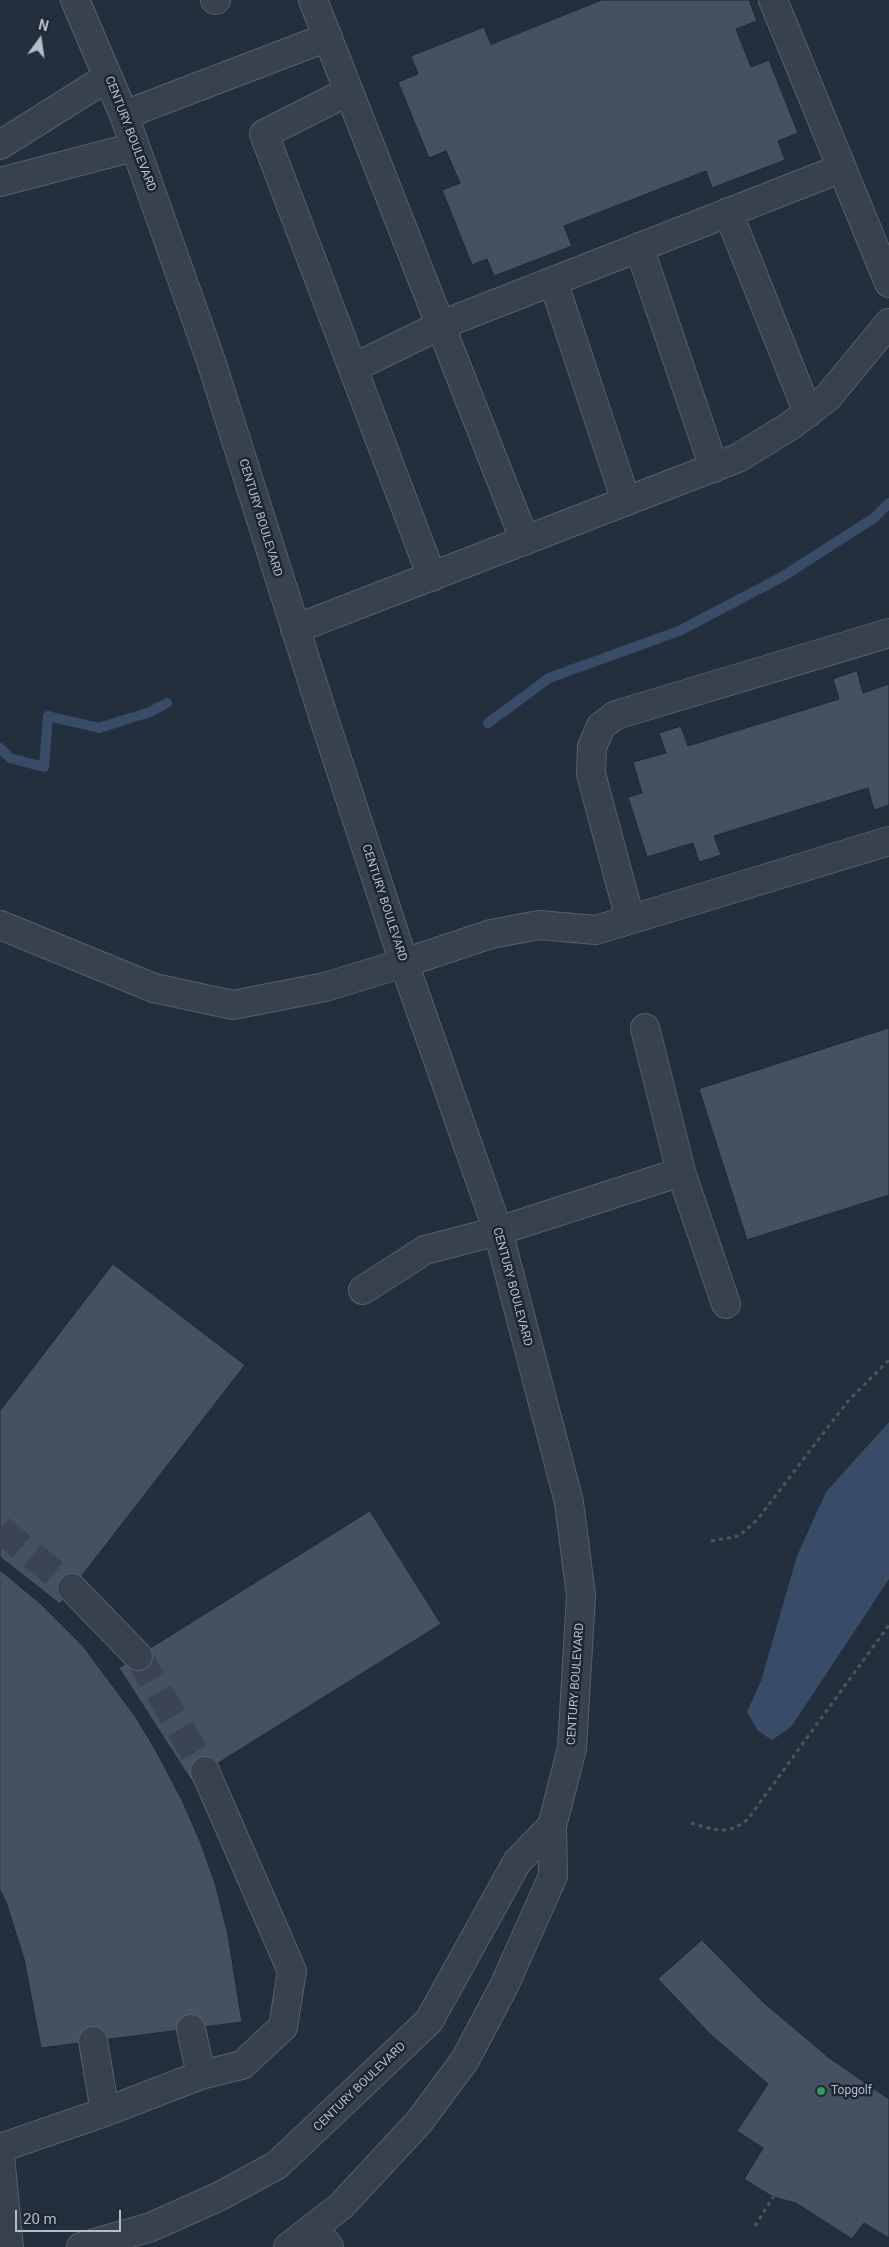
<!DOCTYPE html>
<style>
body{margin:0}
#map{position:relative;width:889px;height:2247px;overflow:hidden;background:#242f3e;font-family:Roboto,sans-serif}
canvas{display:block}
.north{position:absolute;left:15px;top:15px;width:50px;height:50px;-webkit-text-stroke:4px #1d2633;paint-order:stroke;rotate:14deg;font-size:14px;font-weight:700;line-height:20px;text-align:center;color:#b4bcc9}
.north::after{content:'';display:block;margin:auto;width:18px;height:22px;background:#b4bcc9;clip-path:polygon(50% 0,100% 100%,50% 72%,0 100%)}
.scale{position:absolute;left:15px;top:2210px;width:106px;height:22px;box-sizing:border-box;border:2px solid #b4bcc9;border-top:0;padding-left:6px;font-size:15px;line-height:18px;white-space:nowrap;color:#b4bcc9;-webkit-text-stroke:4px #1d2633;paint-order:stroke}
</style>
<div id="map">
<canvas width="889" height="2247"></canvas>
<div class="north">N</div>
<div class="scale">20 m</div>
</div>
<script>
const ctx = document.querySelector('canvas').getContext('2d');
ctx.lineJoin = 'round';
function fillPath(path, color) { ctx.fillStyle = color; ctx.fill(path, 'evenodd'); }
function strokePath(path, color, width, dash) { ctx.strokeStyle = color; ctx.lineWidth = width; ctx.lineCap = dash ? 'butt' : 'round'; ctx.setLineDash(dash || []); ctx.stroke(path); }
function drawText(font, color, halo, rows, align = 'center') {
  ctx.font = font + ' Roboto,sans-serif'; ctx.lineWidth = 5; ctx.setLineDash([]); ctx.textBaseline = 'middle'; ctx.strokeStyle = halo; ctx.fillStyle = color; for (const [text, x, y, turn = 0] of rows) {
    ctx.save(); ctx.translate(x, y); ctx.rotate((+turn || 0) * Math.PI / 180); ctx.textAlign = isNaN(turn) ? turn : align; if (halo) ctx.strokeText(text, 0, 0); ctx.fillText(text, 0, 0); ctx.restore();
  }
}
const water = new Path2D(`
 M889 1422V1579L791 1727 772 1740 758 1731 747 1712 761 1681 797 1556 826 1492Z`);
const stream = new Path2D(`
 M488 723 549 678 679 631 782 577 874 518 889 503
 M0 748 10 758 44 767 48 716 99 728 150 712 167 703`);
const building = new Path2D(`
 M602 0H749L757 21 736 29 751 67 769 60 798 133 778 141 785 160 712 188 706 171 564 226 572 246 494 276 487 259 472 265 442 190 460 183 446 151 429 158 398 82 418 74 411 56 484 27 491 44Z
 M857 671 863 693 889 684V805L874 810 868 788 714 836 721 855 699 862 693 843 647 857 628 797 642 793 633 762 666 753 659 733 681 726 688 746 839 699 833 679Z
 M889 1028V1195L747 1240 699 1089Z
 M113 1264 245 1365 60 1604 0 1557V1411Z
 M370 1511 441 1624 191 1780 119 1668Z
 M0 1570 41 1604 83 1646 135 1716 155 1749 182 1800 200 1841 215 1883 228 1935 242 2022 41 2048 24 1959 6 1902 0 1890Z
 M702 1940 763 2002 828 2057 889 2099V2238L864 2223 852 2239 796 2203 773 2197 744 2179 763 2148 737 2131 768 2084 710 2034 658 1979Z`);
const minorTunnel = new Path2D(`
 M0 1529 72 1588
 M138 1656 205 1771`);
const path = new Path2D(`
 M711 1541 739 1536 757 1520 848 1401 889 1360
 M691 1823C715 1830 728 1836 748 1819L889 1625
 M755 2226 773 2197`);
const minor = new Path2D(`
 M75 0 124 115 211 361 326 725 404 963 498 1231 569 1502 581 1596 572 1748 552 1826 553 1876 504 1986 465 2060 419 2122 341 2206 288 2247
 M215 0H216
 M313 0 525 541
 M773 0 889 283
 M349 91 264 134 432 577
 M124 115 328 37
 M0 145 108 77
 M0 182 134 147
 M728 212 808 413
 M639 247 714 468
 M553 281 626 501
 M353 368 441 325 842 168
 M295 629 738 458 790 426 828 397 889 323
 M630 919 591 774 592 747 601 726 616 715 889 633
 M0 925 154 988 233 1005 325 987 404 963 491 934 539 925 596 930 889 841
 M645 1028 681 1172 726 1304
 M363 1290 425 1250 498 1231 681 1172
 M72 1588 138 1656
 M191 2029 201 2075
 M93 2041 105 2112
 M0 2148 105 2112 201 2075 242 2065 283 2027 292 1971 205 1771
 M0 2156 9 2247
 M314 2228 329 2247
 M81 2247 151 2227 220 2196 277 2165 429 2021 517 1862 552 1826`);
const markers = [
 [821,2091,5,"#2e9e5b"]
];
const streetNames = [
 ["CENTURY BOULEVARD",130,134,69],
 ["CENTURY BOULEVARD",260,518,73],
 ["CENTURY BOULEVARD",384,903,72],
 ["CENTURY BOULEVARD",512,1287,75],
 ["CENTURY BOULEVARD",576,1684,-86],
 ["CENTURY BOULEVARD",360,2087,-44]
];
const poiNames = [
 ["Topgolf",831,2091]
];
fillPath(water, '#394c67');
strokePath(stream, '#394c67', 10);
fillPath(building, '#455162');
strokePath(building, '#1f2835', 1);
strokePath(minorTunnel, '#3a4453', 28, [28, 14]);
strokePath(minor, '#565f6c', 30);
strokePath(path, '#44595c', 3, [4, 4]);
strokePath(minor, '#38414e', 28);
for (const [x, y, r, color] of markers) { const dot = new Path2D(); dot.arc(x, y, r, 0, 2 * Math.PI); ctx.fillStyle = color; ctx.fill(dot); strokePath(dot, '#1d2633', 2); }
drawText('12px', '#b4bcc9', '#1d2633', streetNames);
drawText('12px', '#b4bcc9', '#1d2633', poiNames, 'left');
</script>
